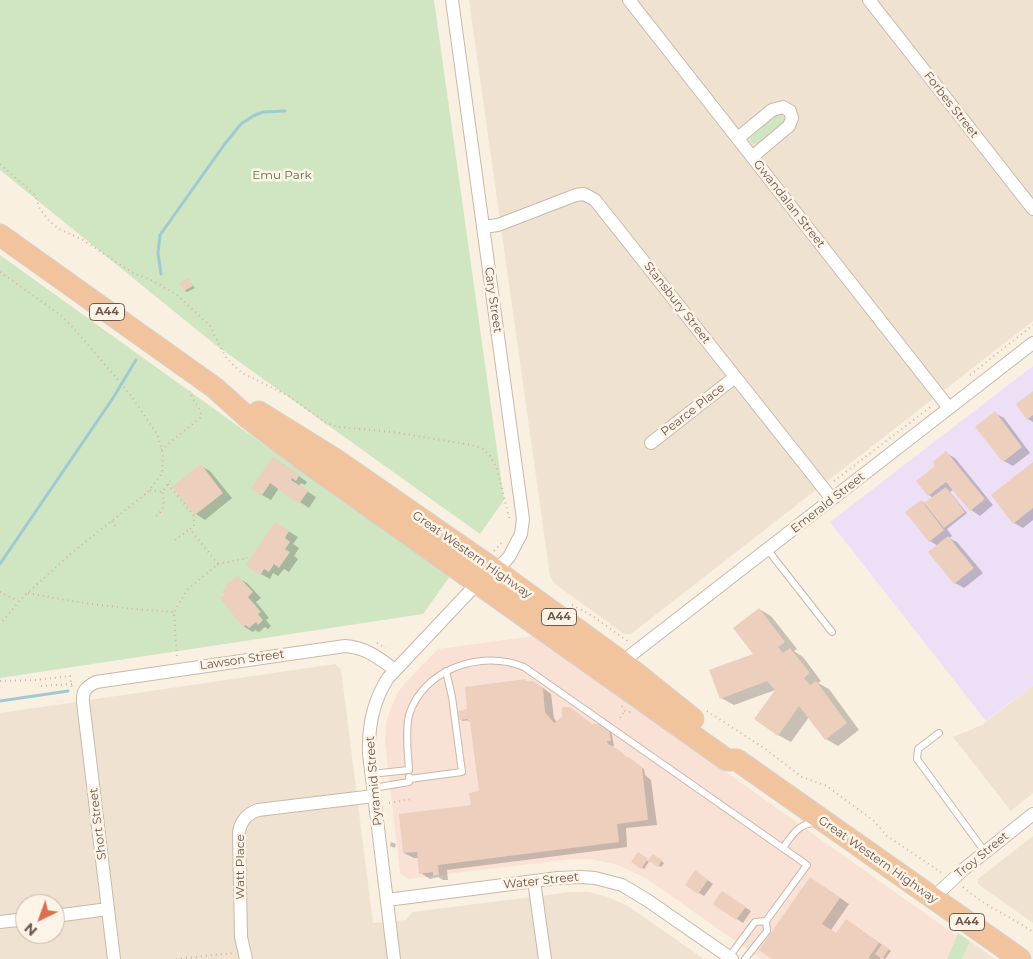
<!DOCTYPE html>
<style>
body{margin:0}
#map{position:relative;width:1033px;height:959px;overflow:hidden;background:#faf0e2;font-family:Montserrat,sans-serif}
canvas{display:block}
.north{position:absolute;left:15px;top:894px;width:50px;height:50px;box-sizing:border-box;background:#fdf4e7;border:1px solid #c4b5a9;border-radius:50%;rotate:222deg;font-size:14px;font-weight:700;line-height:20px;text-align:center;color:#6e574b}
.north::after{content:'';display:block;margin:auto;width:18px;height:22px;background:#da6f51;clip-path:polygon(50% 0,100% 100%,50% 72%,0 100%)}
</style>
<div id="map">
<canvas width="1033" height="959"></canvas>
<div class="north">N</div>
</div>
<script>
const ctx = document.querySelector('canvas').getContext('2d');
ctx.lineJoin = 'round';
function fillPath(path, color) { ctx.fillStyle = color; ctx.fill(path, 'evenodd'); }
function strokePath(path, color, width, dash) { ctx.strokeStyle = color; ctx.lineWidth = width; ctx.lineCap = dash ? 'butt' : 'round'; ctx.setLineDash(dash || []); ctx.stroke(path); }
function drawText(font, color, halo, rows, align = 'center') {
  ctx.font = font + ' Montserrat,sans-serif'; ctx.lineWidth = 5; ctx.setLineDash([]); ctx.textBaseline = 'middle'; ctx.strokeStyle = halo; ctx.fillStyle = color; for (const [text, x, y, turn = 0] of rows) {
    ctx.save(); ctx.translate(x, y); ctx.rotate((+turn || 0) * Math.PI / 180); ctx.textAlign = isNaN(turn) ? turn : align; if (halo) ctx.strokeText(text, 0, 0); ctx.fillText(text, 0, 0); ctx.restore();
  }
}
const residential = new Path2D(`
 M469 0H1033V321L631 634H624L555 584 550 576Z
 M335 664 341 669 373 923 406 920 412 912 571 892H589L608 897 628 906 704 959H0V713ZM25 904H55V934H25Z
 M1033 685V793L1011 811 953 737 982 725Z
 M1033 836V923L978 884V879Z
 M970 941 995 959H962Z`);
const commercial = new Path2D(`
 M534 636 957 936 947 959H761L647 879 618 865 590 859H571L408 879 400 873 385 743 386 723 392 705 398 692 405 683 438 649Z`);
const education = new Path2D(`
 M1033 366V685L986 721 830 522Z`);
const green = new Path2D(`
 M0 0H434L504 500 480 534 213 343 0 170Z
 M778 113 784 114 786 117 785 122 759 143 754 144 751 142 750 135Z
 M0 255 245 431 451 575 423 614 0 678Z
 M958 933 970 941 962 959H947Z`);
const shadow = new Path2D(`
 M188 279 195 288 187 292 185 291Z
 M1033 392V422L1028 419Z
 M995 413 1004 418 1030 453 1013 466 1004 461Z
 M946 453 955 458 993 505 980 516 971 510 953 489 950 492 967 513 947 529 952 536 949 538 957 542 983 573 964 588 955 583 938 546 930 541 921 501 926 504 933 498 929 495 918 481 937 466Z
 M1033 463V520L1023 528 1014 523Z
 M283 464 307 482 305 485 301 483 299 486 316 497 309 508 279 488 271 500 262 495Z
 M201 466 210 471 232 498 205 520 196 514Z
 M285 529 298 537 293 544 299 548 294 556 298 559 289 572 284 569 278 576 273 573 270 579 261 574Z
 M238 578 247 583 261 598 256 602 269 618 266 620 271 626 268 629 265 627 259 632 255 630 253 632 243 626 226 595Z
 M759 609 771 616 797 649 794 651 803 657 821 681 818 683 829 689 859 730 838 746 826 739 809 717 791 742 778 735V689L734 705 721 698 755 654Z
 M526 681 543 688 551 694 554 718 557 722 610 725 614 746 611 747 644 769 645 775 651 780 657 825 626 828 627 847 447 870 448 880H443L438 877 430 879 421 873 418 858H414L404 853 472 806 480 792 471 720 463 721 461 720 470 710Z
 M391 842 396 844 395 848 390 846Z
 M638 854 649 862 653 855 664 863 661 867 650 860 644 869 633 862Z
 M701 875 713 884 704 896 699 893Z
 M824 887 849 904 831 930 837 934 855 926 891 951 885 959 881 957 880 959H774Z
 M728 896 751 911 743 923 714 904Z`);
const stream = new Path2D(`
 M161 274 158 253 160 235 224 145 241 124 253 116 263 112 285 111
 M0 564 113 398 136 360
 M0 701 68 691`);
const building = new Path2D(`
 M188 278 193 286 184 291 179 283Z
 M1033 391V415L1027 420 1016 404Z
 M995 411 1022 447 1003 462 975 427Z
 M946 451 985 499 970 511 946 482 928 496 916 481 935 466 933 462Z
 M273 457 296 473 299 476 296 481 292 478 291 480 308 491 299 504 270 483 261 496 251 488Z
 M1033 462V508L1013 524 991 495Z
 M201 464 223 493 195 515 172 487Z
 M946 487 965 512 944 528 924 503Z
 M921 500 944 530 929 542 905 512Z
 M275 522 289 531 285 538 290 542 285 549 290 552 279 568 274 564 269 572 264 569 260 575 246 565Z
 M948 536 974 568 954 584 928 552Z
 M238 576 253 592 248 597 261 612 258 614 263 620 258 625 256 622 249 628 246 625 243 627 220 598 225 595 222 592 227 588 226 585Z
 M759 608 785 642 778 647 783 653 790 648 810 673 804 678 810 685 816 681 847 723 825 740 799 706 778 736 754 719 775 690 767 681 720 699 709 670 753 654 733 628Z
 M526 679 527 682 533 681 543 688 545 712 554 723 562 717V707H570L592 724 608 722 611 741H607L608 744 619 750 626 757 630 758 642 767 648 820 617 824 619 842 438 865 439 875 433 876V872L419 874 417 852 403 853 399 814 471 805 469 793 479 791 470 722H468V719L460 720 458 711 467 709 465 687Z
 M638 852 648 859 641 869 631 862Z
 M653 854 662 860 658 867 648 860Z
 M695 870 708 880 698 894 685 885Z
 M810 877 840 898 822 924 836 933 846 919 879 943 869 957 871 959H772L759 950Z
 M722 891 746 907 736 920 713 904Z
 M882 944 889 949 882 959 875 954Z`);
const path = new Path2D(`
 M0 164 35 195 40 209 49 221 59 229 83 240 133 273 153 281 177 295 210 326 226 358 242 373 289 396 326 423 339 427 393 432 435 439 472 445 483 449 490 456 497 469 510 521
 M0 272 62 316 77 332 130 394 157 434 163 454 162 473 148 492 74 551 23 597 0 624
 M970 375 1033 325
 M161 450 201 417C202 408 192 401 190 391
 M834 481 933 405
 M168 484 194 516V526L190 529 218 564 187 590 174 612 177 659
 M150 490 162 492 170 481
 M156 516C164 511 165 501 162 492
 M112 521 116 527
 M175 540 190 529
 M494 551 503 541
 M218 564 248 558
 M0 592 18 601
 M28 593C76 603 125 609 174 612
 M572 605 591 615 629 642
 M377 643 386 648
 M0 681 36 680 70 676 72 688
 M41 686 72 684
 M622 706 625 711 630 712
 M707 711 764 748 802 777 827 786 874 821 887 836 942 873
 M620 718 625 711
 M389 803 411 799
 M963 887C984 906 1010 916 1033 932
 M176 959 233 953`);
const service = new Path2D(`
 M767 549 832 632
 M939 733 918 749 917 759 985 852
 M371 774 409 770C408 753 405 732 409 715 423 669 482 649 524 667L807 865 766 921 767 931 745 959
 M409 779 462 772 452 697 446 671
 M373 788 409 782V777
 M783 848C791 836 800 822 816 823
 M729 957 755 922 766 921`);
const minor = new Path2D(`
 M629 0 949 408
 M869 0 1033 209
 M738 138 772 110 783 107 790 111 792 118 789 126 752 157
 M483 227 498 225 576 195 584 194 595 200 832 499
 M651 443 735 377
 M622 662 1033 343
 M534 881 545 959
 M933 898 964 869 1033 814
 M387 900 558 878 581 877 595 878 622 885 647 900 732 959
 M55 916 108 909
 M0 922 25 919
 M114 959 83 702C82 691 86 687 96 682L345 646C365 647 379 658 395 670
 M246 959 241 937 239 832C241 820 247 814 258 810L374 796
 M394 959 369 754C368 726 373 701 388 678L470 591 496 571 509 557 521 534 523 519 452 0`);
const trunk = new Path2D(`
 M0 235 215 388 247 417 304 460 727 760H737L1020 959
 M259 412 336 460 496 571 622 662 693 719`);
const shields = [
 [107,312,35],
 [559,617,35],
 [967,922,35]
];
const shieldNames = [
 ["A44",107,312],
 ["A44",559,617],
 ["A44",967,922]
];
const streetNames = [
 ["Forbes Street",951,105,52],
 ["Gwandalan Street",789,204,52],
 ["Cary Street",493,300,82],
 ["Stansbury Street",677,303,52],
 ["Pearce Place",693,410,-38],
 ["Emerald Street",828,503,-38],
 ["Great Western Highway",472,555,35],
 ["Lawson Street",242,660,-8],
 ["Pyramid Street",374,781,-95],
 ["Short Street",98,824,-97],
 ["Troy Street",982,855,-39],
 ["Great Western Highway",878,860,35],
 ["Watt Place",240,867,-90],
 ["Water Street",541,881,-6]
];
const parkNames = [
 ["Emu Park",282,175]
];
fillPath(residential, '#f0e2d1');
fillPath(commercial, '#f9e1d6');
fillPath(education, '#eddff6');
fillPath(green, '#d0e5c2');
fillPath(shadow, '#0003');
strokePath(stream, '#a0cad2', 3);
fillPath(building, '#eccfbc');
strokePath(service, '#c9b8aa', 8);
strokePath(minor, '#c9b8aa', 14);
strokePath(trunk, '#d6d0cd', 23);
strokePath(path, '#d1b3a0', 2, [1, 4]);
strokePath(service, '#fff', 6);
strokePath(minor, '#fff', 12);
strokePath(trunk, '#f1c49e', 21);
for (const [x, y, w] of shields) { const box = new Path2D(); box.roundRect(x - w / 2, y - 8.5, w, 17, 4); ctx.fillStyle = '#fdf4e7'; ctx.fill(box); strokePath(box, '#6e574b', 1); }
drawText('bold 11px', '#6e574b', null, shieldNames);
drawText('12px', '#6e574b', '#fdf4e7', streetNames);
drawText('12px', '#557947', '#fdf4e7', parkNames);
</script>
